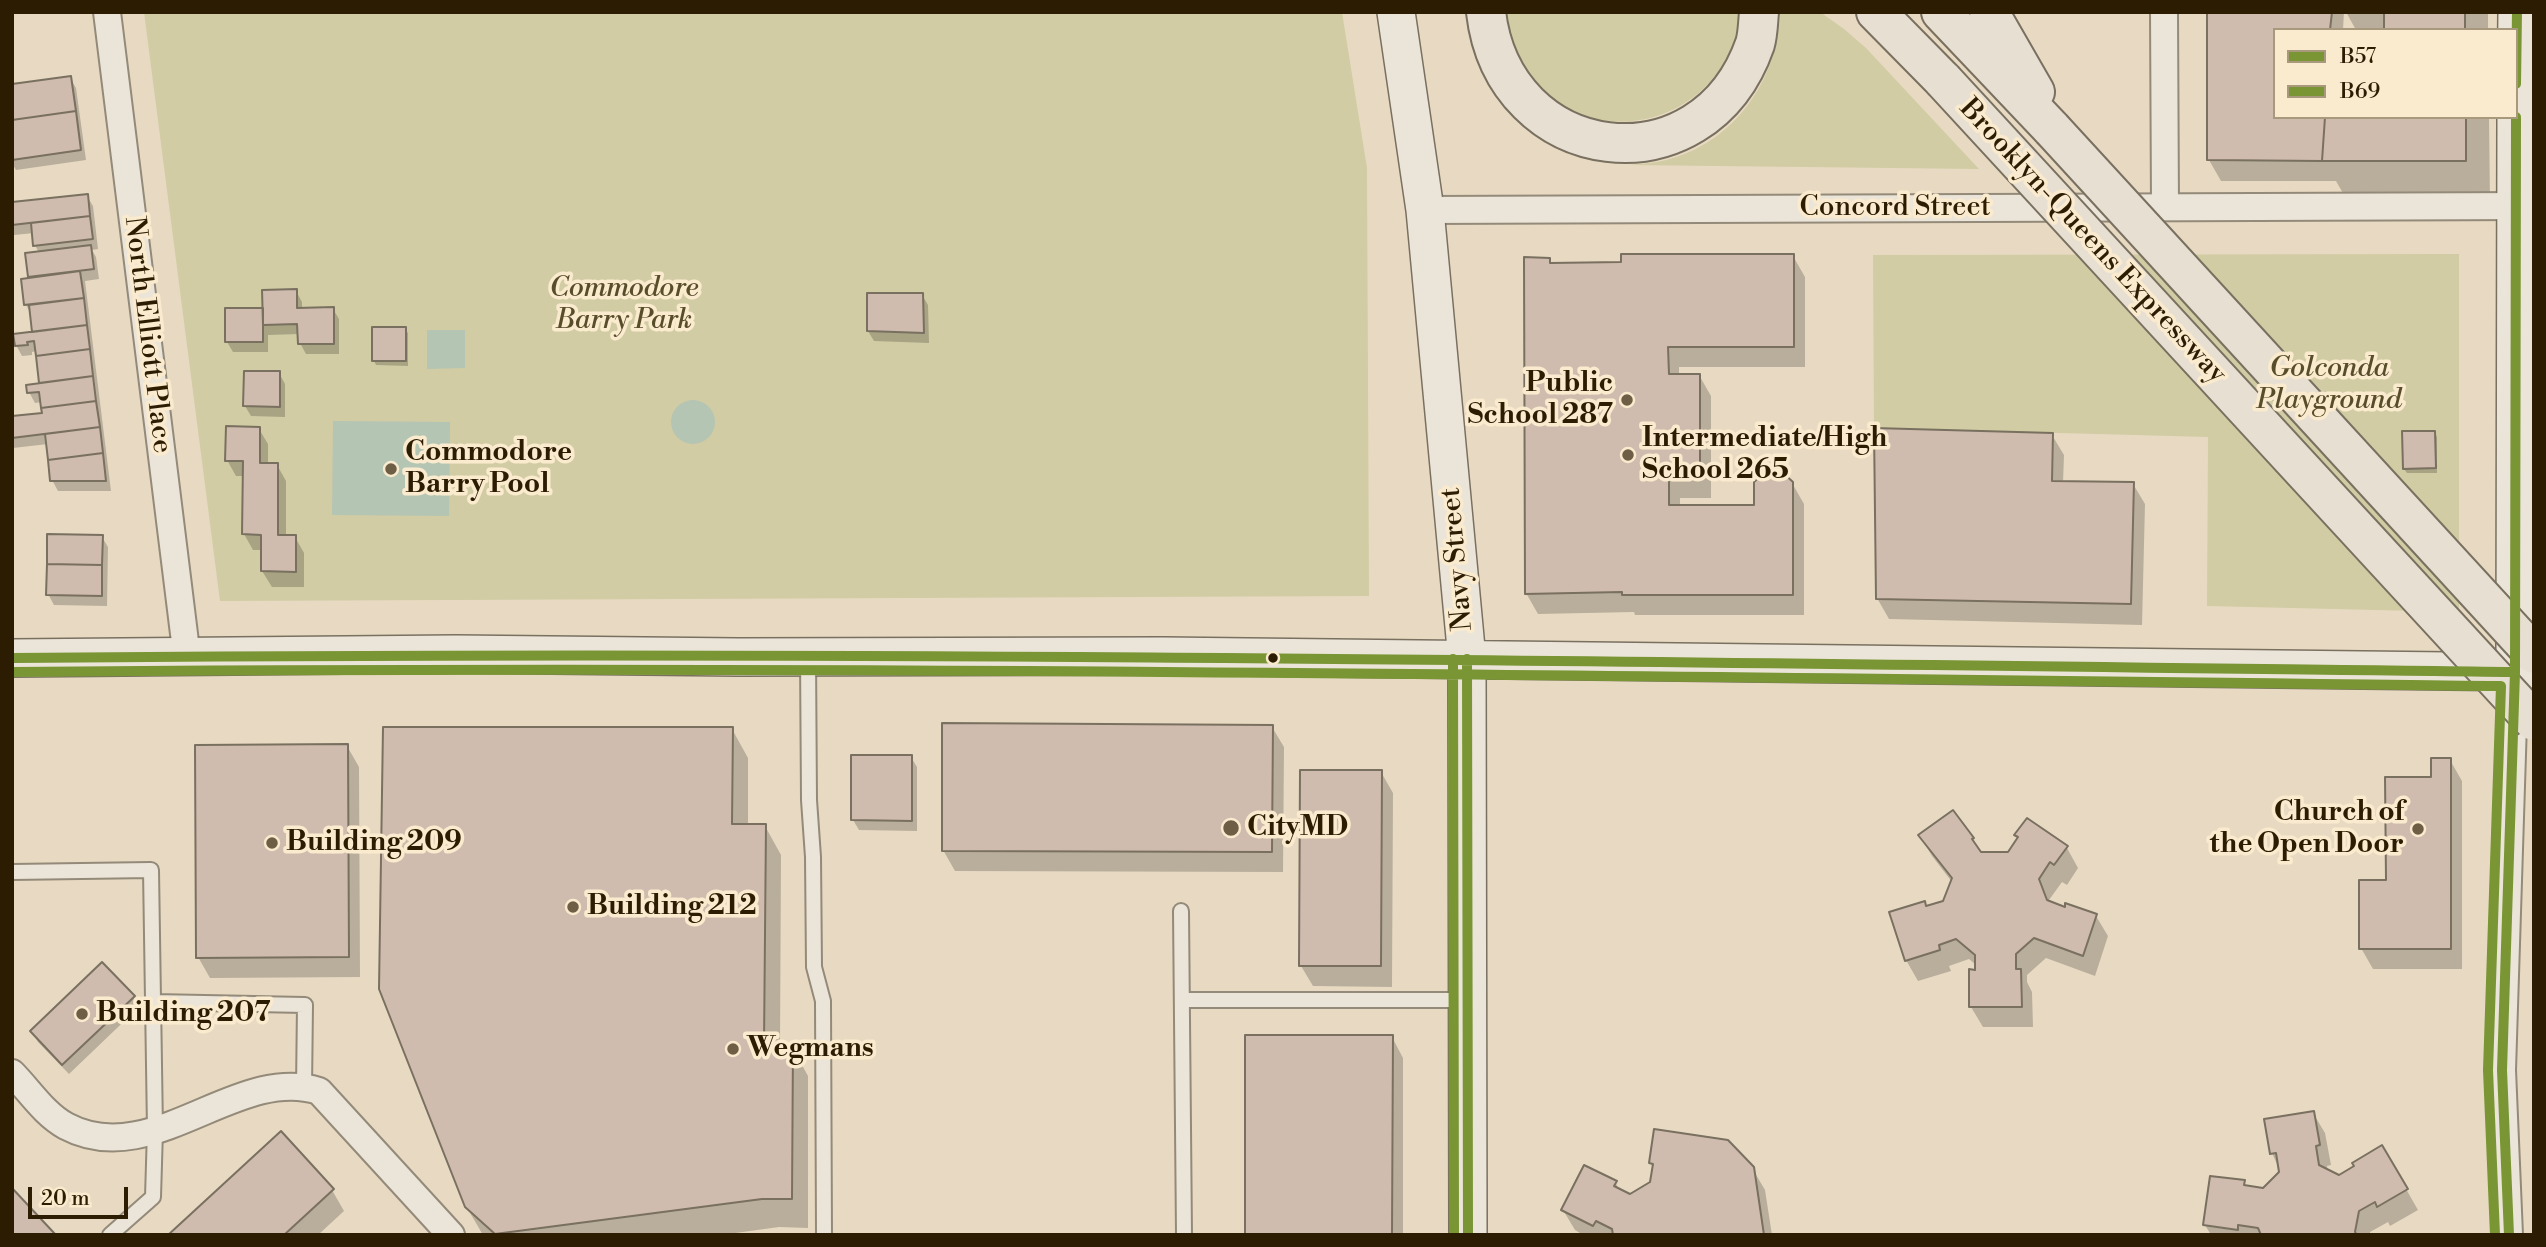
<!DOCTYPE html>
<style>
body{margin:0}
#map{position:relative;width:2546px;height:1247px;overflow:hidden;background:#e8dac2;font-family:"Libre Bodoni",serif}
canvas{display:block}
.frame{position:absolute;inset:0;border:14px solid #2c1c02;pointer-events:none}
.legend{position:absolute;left:2273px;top:28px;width:245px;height:91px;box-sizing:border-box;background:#faeace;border:2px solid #a8987c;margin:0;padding:9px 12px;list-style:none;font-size:21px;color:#2c1c02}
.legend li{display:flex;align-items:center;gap:14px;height:35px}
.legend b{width:35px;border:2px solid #a8987c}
.scale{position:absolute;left:28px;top:1187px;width:100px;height:32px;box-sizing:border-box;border:4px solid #2c1c02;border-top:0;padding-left:9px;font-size:21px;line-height:24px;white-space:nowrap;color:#2c1c02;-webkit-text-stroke:5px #faeace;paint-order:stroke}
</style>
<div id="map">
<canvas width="2546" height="1247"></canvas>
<div class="frame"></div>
<ul class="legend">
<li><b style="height:9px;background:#799534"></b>B57</li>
<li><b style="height:9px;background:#799534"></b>B69</li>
</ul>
<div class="scale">20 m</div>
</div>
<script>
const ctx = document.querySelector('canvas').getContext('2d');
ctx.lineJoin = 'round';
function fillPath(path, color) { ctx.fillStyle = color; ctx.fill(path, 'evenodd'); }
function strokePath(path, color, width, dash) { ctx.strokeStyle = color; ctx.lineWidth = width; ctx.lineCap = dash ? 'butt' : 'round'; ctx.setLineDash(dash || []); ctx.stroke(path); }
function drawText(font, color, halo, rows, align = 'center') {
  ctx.font = font + ' "Libre Bodoni",serif'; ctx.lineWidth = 7; ctx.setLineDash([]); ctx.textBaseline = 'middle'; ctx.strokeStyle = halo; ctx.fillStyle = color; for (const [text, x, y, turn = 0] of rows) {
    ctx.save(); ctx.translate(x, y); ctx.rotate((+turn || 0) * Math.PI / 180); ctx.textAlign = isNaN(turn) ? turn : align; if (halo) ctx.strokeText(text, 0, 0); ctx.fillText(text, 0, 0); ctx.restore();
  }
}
const green = new Path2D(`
 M144 12H1342L1367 168 1369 596 220 601Z
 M1505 12H1740C1740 33 1731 55 1718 72 1677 129 1592 140 1540 89 1518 68 1512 41 1505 12Z
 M1780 12H1820L1844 29 1866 48 1979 169 1629 165C1641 164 1654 163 1666 160 1734 143 1778 80 1780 12Z
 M2459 254V612L2207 606 2208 437 1874 428 1873 255Z`);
const water = new Path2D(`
 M427 330H465V368L427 369Z
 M671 422a22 22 0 1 1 44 0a22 22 0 1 1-44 0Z
 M333 421 450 422 449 516 332 515Z`);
const shadow = new Path2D(`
 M2208 12H2344L2343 30H2275V117H2489L2490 203 2348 202 2336 181H2221L2209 160Z
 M2346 12H2488V30H2356Z
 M70 78 76 88 86 160 16 170 12 163V86Z
 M87 196 93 206 98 249 92 250 96 257 99 279 85 281 111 491H58L52 480 48 444 13 448 12 447V418L44 414 42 402 35 403 29 392 41 384 37 351 32 352V355L22 356 16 345 34 334 31 314 26 305 23 280H30L27 254 39 253 35 245 34 233 14 235 12 233V204Z
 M1793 256 1805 277V367H1679V375H1699L1711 396V498H1680V507H1756L1792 483 1804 504V615H1635L1634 612 1538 614 1526 593 1549 259 1552 264Z
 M296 291 302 302V309H333L339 319V354H306L300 343 299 334 268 335V352H233L227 342 264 310Z
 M922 295 928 305 929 343 874 341 868 331Z
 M405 329 408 333V366L376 365 374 361Z
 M279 373 285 384V417L251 416 245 406Z
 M259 429 268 444V465H277L286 481V537H295L304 553V587H272L262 571 263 550H253L244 534 245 476H236L227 460Z
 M2434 432 2437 437V473H2407L2404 469Z
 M2052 435 2064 455 2063 483 2133 484 2145 504 2142 625 1889 619 1877 598Z
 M102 537 108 547 107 606 54 605 48 594Z
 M1272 727 1284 747 1283 872 955 871 943 850Z
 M732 729 748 758V826H765L781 855 780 1047H792L808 1076V1228L779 1227 721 1235H483L466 1206Z
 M347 746 359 767 360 977 210 978 198 957Z
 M911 757 917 767V831L859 830 853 820Z
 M2450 760 2462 781V969H2373L2361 948 2432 779Z
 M1381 772 1393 793 1392 987 1313 986 1301 966Z
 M1952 812 1981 854H2009L2019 839 2016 835 2067 848 2078 868 2067 885 2062 882 2049 900 2051 904 2096 916 2108 936 2095 976 2046 958 2027 975V982L2032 992 2033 1027H1983L1971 1007 1976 965 1969 959 1949 966 1951 971 1918 981 1906 960 1927 908 1945 902 1952 882 1932 856 1920 836Z
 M133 997 139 1007 69 1074 38 1042 32 1031Z
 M1392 1037 1403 1058V1235H1246Z
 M2313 1113 2325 1133 2331 1165 2327 1166 2328 1171 2339 1177 2382 1147 2418 1210 2390 1226 2388 1222 2370 1232V1235H2211L2205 1225 2244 1182 2246 1187 2264 1190 2281 1173 2272 1153Z
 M1650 1163 1752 1168 1765 1190 1772 1235H1583L1575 1230 1563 1210 1615 1182 1620 1191 1630 1196 1652 1183 1654 1169Z
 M332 1190 344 1211 318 1235H171Z`);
const building = new Path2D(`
 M2207 12H2332L2330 30H2275V117H2325L2322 161 2207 160Z
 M2384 12H2465V30H2384Z
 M71 76 76 111 12 120V84Z
 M76 111 81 150 12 160V120Z
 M2325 117H2466V161H2322Z
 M88 194 90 216 12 225V202Z
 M90 216 93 239 33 246 31 223Z
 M91 245 94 269 28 277 25 253Z
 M1621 254H1794V347H1668L1669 374H1700V478H1669V505H1754V482L1766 471H1781L1793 482V595H1622V592L1525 594 1524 257 1550 258V263L1621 262Z
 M80 271 84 298 24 305 21 279Z
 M297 289V308L334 307V344H298L297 324 263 325 262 290Z
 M867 293H923L924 333 867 331Z
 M84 298 87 325 32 332 29 305Z
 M225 308H263V342H225Z
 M87 325 90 349 36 356 34 341 27 342 28 345 15 346 13 334Z
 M372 327H406V361H372Z
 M90 349 93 376 39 383 36 356Z
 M244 371H280V407L243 406Z
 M93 376 96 401 41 408 39 392 27 393 26 385Z
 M96 401 100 427 12 438V416L42 413 41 408Z
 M226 426 260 427V463H278V535H296V572L261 571V535L242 534 243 461H225Z
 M100 427 103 453 48 460 45 434Z
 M1874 428 2053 433 2052 481 2134 482 2131 604 1876 599Z
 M2402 431H2435L2436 468 2403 469Z
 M103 453 106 481H50L48 460Z
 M47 534 103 535 102 565 47 564Z
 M47 564 102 565V596L46 595Z
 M942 723 1273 725 1272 852 942 851Z
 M383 727H733L732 824H766L764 1045H793L792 1199H762L495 1234 465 1207 379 989Z
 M348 744 349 957 196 958 195 745Z
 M851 755H912V821L851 820Z
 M2431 758H2451V949H2359V880H2386L2385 777H2431Z
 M1300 770H1382L1381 966H1299Z
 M1953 810 1974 838 1972 839 1981 852H2008L2018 837 2014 835 2027 818 2068 846 2054 865 2050 862 2039 879 2047 900 2065 907V903L2097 914 2083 956 2034 938 2016 954V969H2021L2022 1007H1969V969L1975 970V955L1956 939 1939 945 1940 950 1905 961 1889 912 1925 901 1926 906 1943 901 1952 878 1918 835Z
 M102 962 135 996 62 1065 30 1031Z
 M1245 1035H1393L1392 1235H1245Z
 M2314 1111 2320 1145 2316 1146 2319 1165 2339 1175 2354 1166 2352 1163 2382 1145 2408 1189 2377 1207 2375 1202 2359 1211 2355 1232 2357 1235H2261L2258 1228 2238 1225V1230L2203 1225 2210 1176 2245 1180 2244 1185 2263 1188 2279 1172 2276 1153 2270 1154 2264 1119Z
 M1654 1129 1728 1140 1754 1167 1764 1235H1613L1612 1229 1596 1221 1593 1226 1561 1210 1584 1165 1617 1181 1614 1186 1630 1194 1650 1182 1653 1164 1649 1163Z
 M281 1131 334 1189 284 1235H168Z
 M12 1188 55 1234 54 1235H12Z`);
const service = new Path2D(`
 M808 657 809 800 813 857 814 967 823 1001 824 1235
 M12 872 151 870 155 1130 153 1197 110 1235
 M1181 911 1184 1235
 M1182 1000H1467
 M154 1002 305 1005 304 1088`);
const minor = new Path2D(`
 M107 12 187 658
 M2164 12 2165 207
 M1425 210 2532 206
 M12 1073C29 1090 44 1114 66 1126 152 1172 237 1064 319 1091L451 1235
 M2509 1235 2502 1070 2514 691`);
const secondary = new Path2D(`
 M1396 12 1425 210 1467 659 1468 1235
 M2516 108 2517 12
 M2515 653 2516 117
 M12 658 456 654 738 657 1163 656 2534 672`);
const motorway = new Path2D(`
 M1486 12C1504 167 1703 193 1755 44 1758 34 1758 22 1759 12
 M1876 12 1943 80
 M1941 12 2052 129
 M1989 12 2035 92`);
const motorwayBridge = new Path2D(`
 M1943 80 2534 721
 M2052 129 2534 654`);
const bus1 = new Path2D(`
 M2516 84 2517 12
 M12 658C847 650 1681 662 2515 672
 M1467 659 1468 1235
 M2509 1235 2502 1070 2515 672 2516 117`);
const bus2 = new Path2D(`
 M1453 659 1454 1235
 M12 672C842 665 1671 676 2501 686L2488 1070 2495 1235`);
const markers = [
 [1627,400,7,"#6e5e45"],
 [1628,455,7,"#6e5e45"],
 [391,469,7,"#6e5e45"],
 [1273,658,6,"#2c1c02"],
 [1231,828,9,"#6e5e45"],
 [2418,829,7,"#6e5e45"],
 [272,843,7,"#6e5e45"],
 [573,907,7,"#6e5e45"],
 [82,1014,7,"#6e5e45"],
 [733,1049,7,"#6e5e45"]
];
const streetNames = [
 ["Concord Street",1895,208],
 ["Brooklyn-Queens Expressway",2092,242,47],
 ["North Elliott Place",147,335,83],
 ["Navy Street",1458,559,-95]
];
const parkNames = [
 ["Commodore",624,289],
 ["Barry Park",624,321],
 ["Golconda",2329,369],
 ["Playground",2329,401]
];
const poiNames = [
 ["Public",1613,384,"right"],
 ["School 287",1613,416,"right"],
 ["Intermediate/High",1642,439],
 ["School 265",1642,471],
 ["Commodore",405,453],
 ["Barry Pool",405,485],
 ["Church of",2404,813,"right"],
 ["the Open Door",2404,845,"right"],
 ["CityMD",1247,828],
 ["Building 209",286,843],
 ["Building 212",587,907],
 ["Building 207",96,1014],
 ["Wegmans",747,1049]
];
fillPath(green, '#d1cca4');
fillPath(water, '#b4c5b3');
fillPath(shadow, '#0003');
fillPath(building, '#cfbcae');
strokePath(building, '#797060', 2);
strokePath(service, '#948a79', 18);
strokePath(minor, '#948a79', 30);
strokePath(secondary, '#797060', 40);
strokePath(motorway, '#797060', 42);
strokePath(service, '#ebe4d8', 14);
strokePath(minor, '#ebe4d8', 26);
strokePath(secondary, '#ebe4d8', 37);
strokePath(motorway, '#e7dfd2', 38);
strokePath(motorwayBridge, '#797060', 42, []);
strokePath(motorwayBridge, '#e7dfd2', 38);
strokePath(bus1, '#799534', 10);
strokePath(bus2, '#799534', 10);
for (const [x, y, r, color] of markers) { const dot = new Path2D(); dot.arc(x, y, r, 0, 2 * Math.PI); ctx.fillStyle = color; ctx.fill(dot); strokePath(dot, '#faeace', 2.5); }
drawText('28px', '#2c1c02', '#faeace', streetNames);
drawText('italic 28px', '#584d2b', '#faeace', parkNames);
drawText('bold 28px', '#2c1c02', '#faeace', poiNames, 'left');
</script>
